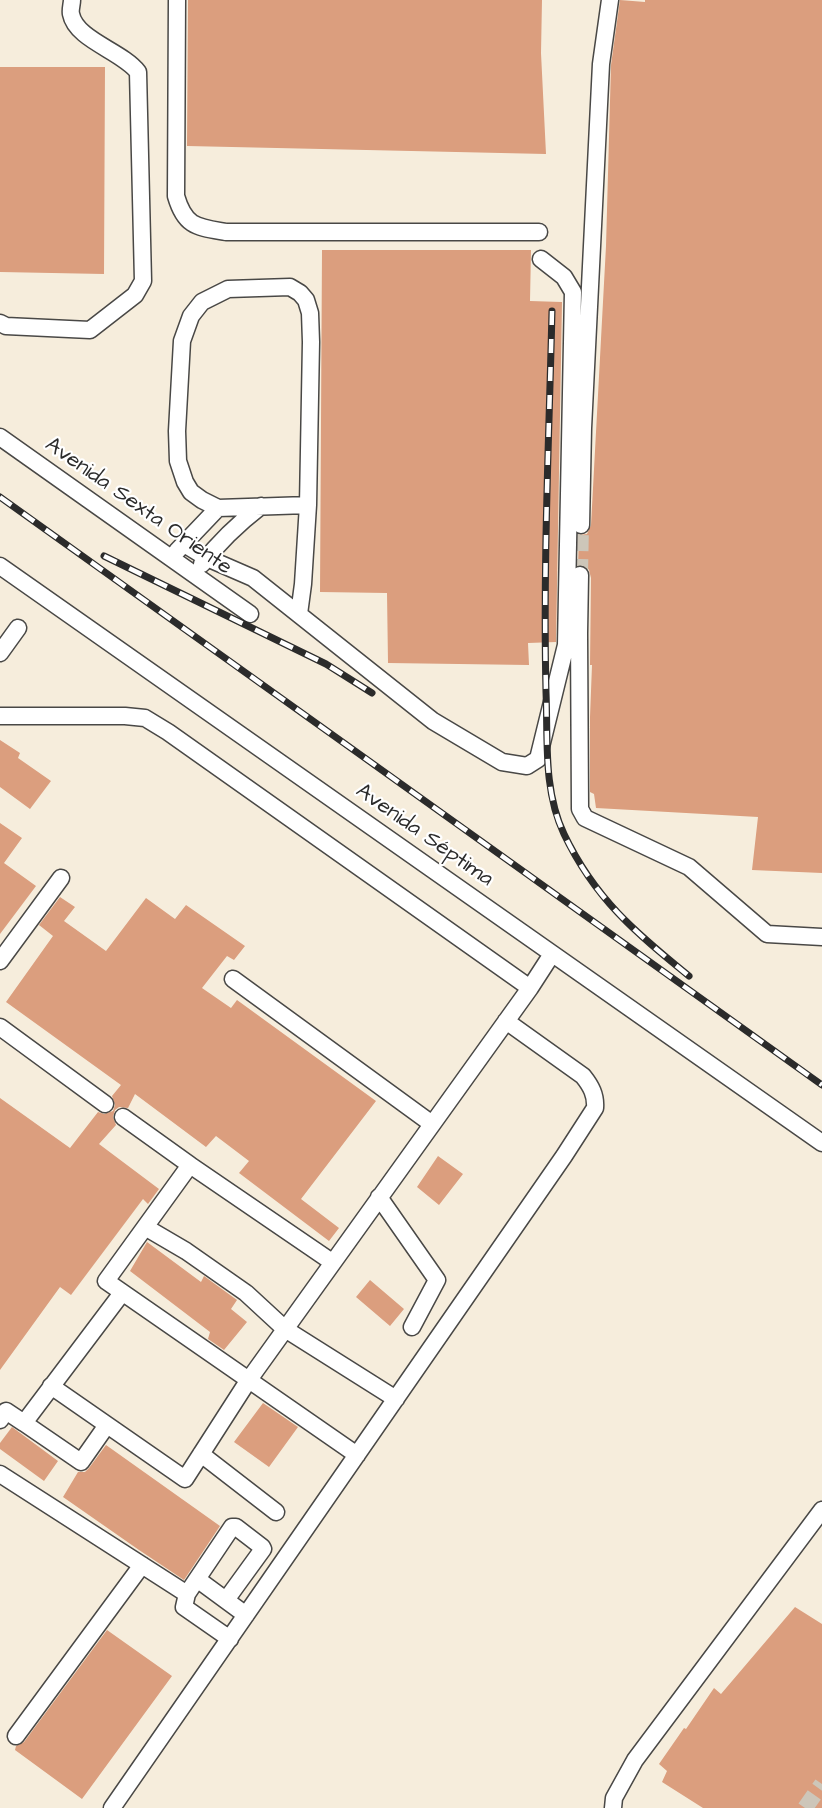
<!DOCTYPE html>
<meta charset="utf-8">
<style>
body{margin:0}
canvas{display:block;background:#f6eddc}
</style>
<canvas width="822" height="1808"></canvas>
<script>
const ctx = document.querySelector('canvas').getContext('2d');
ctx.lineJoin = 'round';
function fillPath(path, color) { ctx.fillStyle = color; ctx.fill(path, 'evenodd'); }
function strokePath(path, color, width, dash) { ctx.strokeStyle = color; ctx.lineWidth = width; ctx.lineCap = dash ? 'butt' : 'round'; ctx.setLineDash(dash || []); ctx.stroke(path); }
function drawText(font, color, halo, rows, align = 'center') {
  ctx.font = font + ' "Architects Daughter",sans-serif'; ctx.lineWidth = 4.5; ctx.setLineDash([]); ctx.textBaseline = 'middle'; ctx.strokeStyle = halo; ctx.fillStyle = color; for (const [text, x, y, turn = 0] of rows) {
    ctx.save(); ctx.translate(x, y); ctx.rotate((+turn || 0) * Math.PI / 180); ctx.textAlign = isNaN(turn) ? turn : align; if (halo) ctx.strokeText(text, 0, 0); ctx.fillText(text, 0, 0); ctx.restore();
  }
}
const building = new Path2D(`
 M188 0H542L541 53 546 154 187 146Z
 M620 0 645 2V0H822V873L752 870 758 817 596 808 594 794 590 792V717L592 665H590L591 578 589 570 586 566 578 565 579 535 587 534 591 525 606 246 611 65Z
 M0 67H105L104 274 0 272Z
 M322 250H531L530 301 562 302 556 642 528 643 529 665 388 663 387 593 320 592Z
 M0 740 20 753 18 758 51 781 30 809 0 787Z
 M0 823 22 838 4 863 36 886 0 934Z
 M60 897 75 907 64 921 106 951 146 898 175 919 186 905 245 946 234 960 227 956 202 988 231 1008 237 1000 376 1101 301 1199 339 1228 329 1241 239 1173 249 1161 216 1136 206 1147 135 1094 128 1108 119 1107 115 1110 113 1117 116 1125 99 1144 159 1189 148 1204 143 1199 71 1295 60 1287 0 1370V1098L70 1148 98 1112 104 1114 113 1111 115 1105 112 1096 121 1085 6 1002 53 936 39 925Z
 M438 1156 463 1174 439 1205 417 1187Z
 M147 1242 201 1282 204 1276 237 1300 231 1309 247 1322 224 1350 208 1339 210 1332 130 1271Z
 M370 1280 404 1309 390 1326 356 1297Z
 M263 1403 298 1427 269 1467 234 1442Z
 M12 1427 58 1461 44 1481 0 1449V1443Z
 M106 1445 220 1526 184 1580 139 1550 63 1497 78 1472H85L89 1468Z
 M795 1607 822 1624V1808H703L662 1782 667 1771 659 1764 684 1728 686 1729 714 1688 721 1694Z
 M107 1630 172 1676 82 1799 15 1750 16 1746 24 1742Z`);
const minorTunnel = new Path2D(`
 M580 575 581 525
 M805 1808 822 1784`);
const minor = new Path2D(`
 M177 0 176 196C185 227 197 227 226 232H539
 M0 323 6 326 90 330 135 295 143 281 138 72C122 51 76 40 71 14 70 10 72 4 72 0
 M0 437 250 614
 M581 525 583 428 601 64 610 0
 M184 544 207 558 253 578 433 721 502 762 527 766 538 759 566 645 573 292 564 277 541 259
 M177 551 218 508
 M202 564C219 542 239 523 261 506
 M0 566 822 1143
 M580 575 579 633 580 809 585 818 689 867 767 934 822 937
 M299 614 303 584 308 505 218 508 202 500 191 492 185 482 178 461 177 431 182 341 191 316 202 302 228 289 290 287 300 293 306 300 310 313 311 342 308 505
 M0 653 18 628
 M0 716H125L145 718 168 732 530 988
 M0 961 61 878
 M233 979 432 1124
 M0 1027 105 1104
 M123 1117 190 1165 332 1262
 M190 1165 106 1281 357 1455
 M379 1197 437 1280 412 1327
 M145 1227 186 1251 246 1293 285 1329 396 1399
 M51 1386 185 1479 248 1381 530 988 552 954
 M0 1420 6 1411 24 1423 122 1293
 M24 1423 81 1462 107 1425
 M201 1454 276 1512
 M0 1474 187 1594
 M197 1579 232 1527H236L262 1547 263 1549 226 1600
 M230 1639 184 1607 187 1594 197 1579 246 1615
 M16 1736 142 1565
 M112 1808 564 1156 595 1108C596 1095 591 1086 583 1076L506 1021
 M613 1808 614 1798 635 1760 822 1510`);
const rail = new Path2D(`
 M552 311C549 438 543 565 546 692 548 739 543 790 564 834 595 899 635 932 689 976
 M0 497 822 1085
 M104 556 326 664 372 693`);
const streetNames = [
 ["Avenida Sexta Oriente",138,507,35],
 ["Avenida Séptima",424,836,35]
];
fillPath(building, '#db9e7e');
strokePath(minorTunnel, '#cdc6b9', 16, [16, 8]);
strokePath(minor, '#494846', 19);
strokePath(minor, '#fff', 16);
strokePath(rail, '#2b2b2b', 7);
strokePath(rail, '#fff', 4.5, [14]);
drawText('22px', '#2b2b2b', '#fff', streetNames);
</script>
